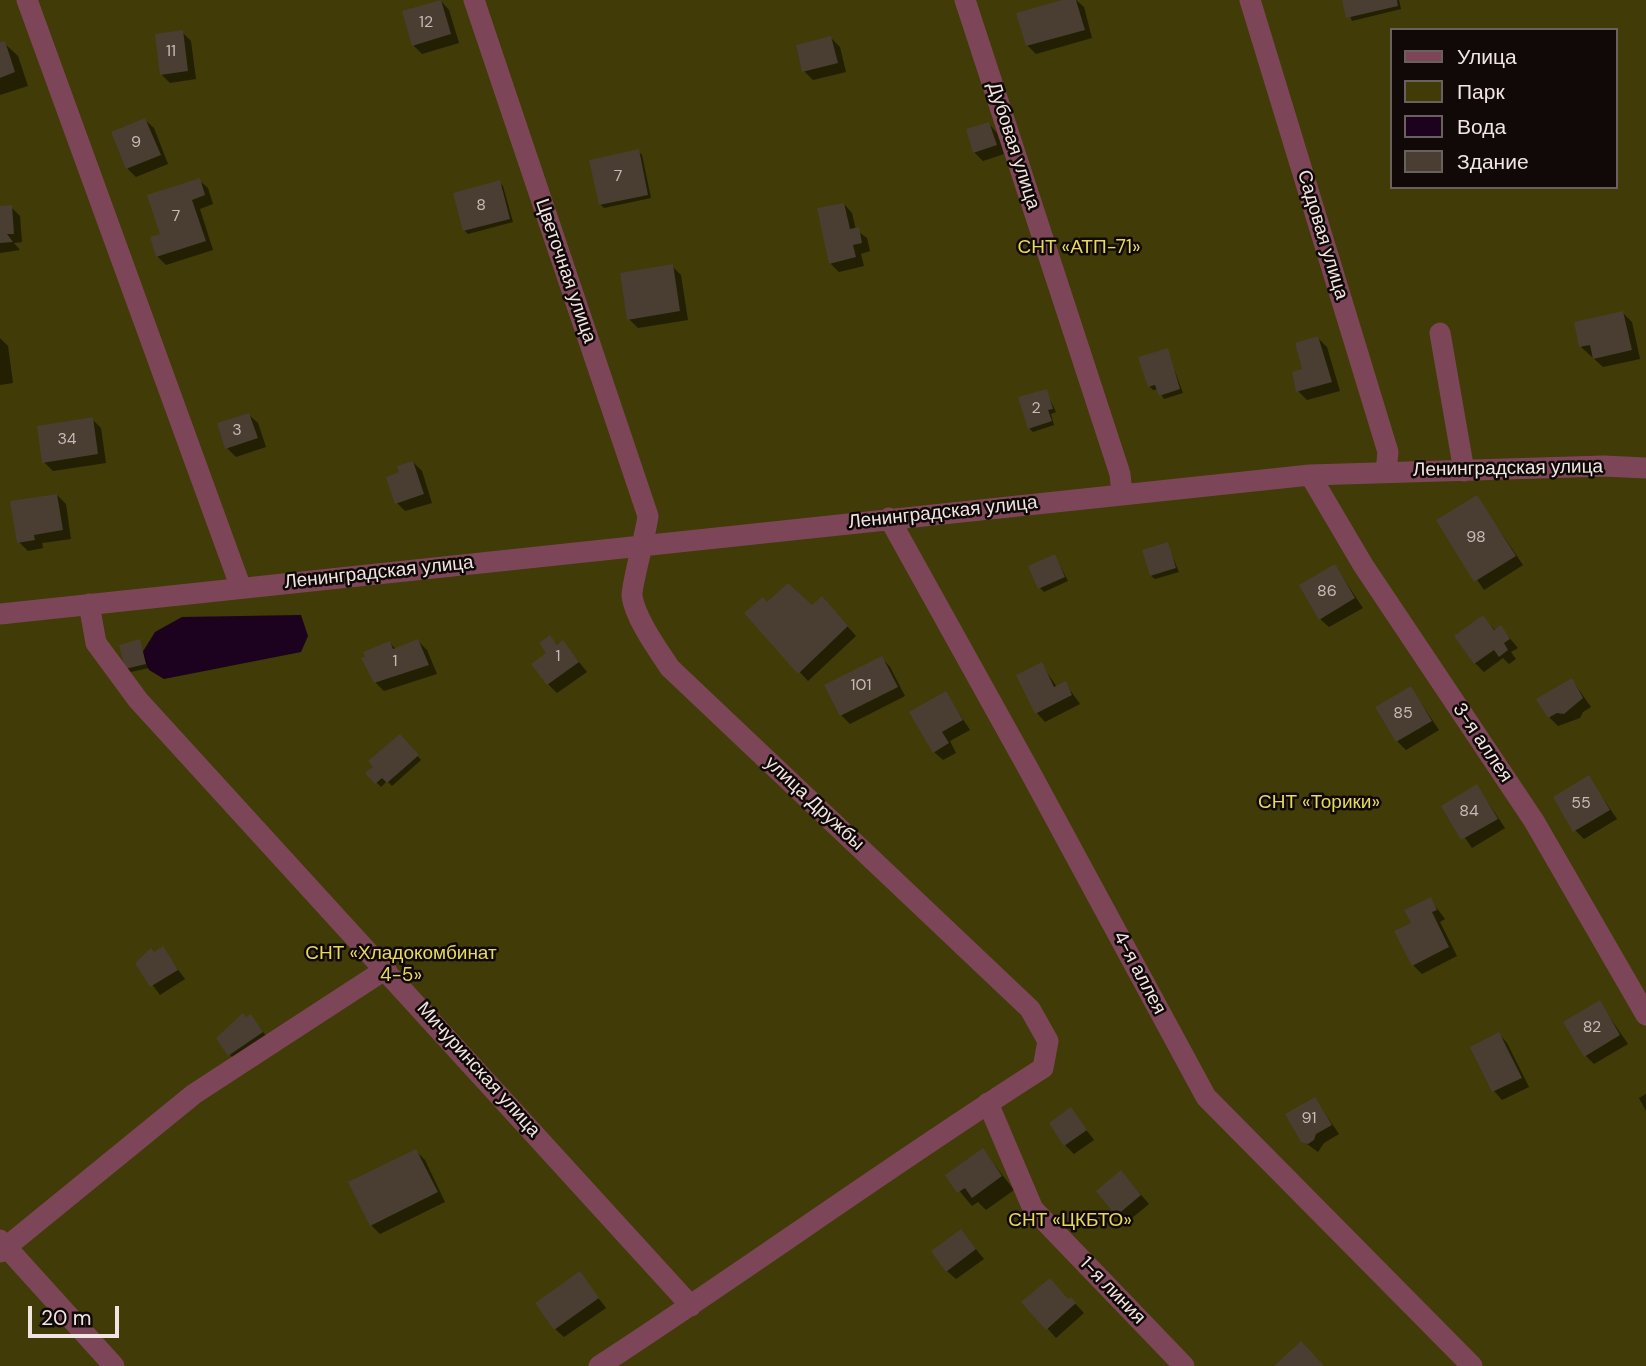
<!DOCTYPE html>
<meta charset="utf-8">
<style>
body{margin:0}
#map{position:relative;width:1646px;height:1366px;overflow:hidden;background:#2d1d19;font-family:"DM Sans",sans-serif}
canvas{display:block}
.legend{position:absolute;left:1390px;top:28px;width:228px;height:161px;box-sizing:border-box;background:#100908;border:2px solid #6a615f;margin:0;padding:9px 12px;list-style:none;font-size:21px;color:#f0e5e2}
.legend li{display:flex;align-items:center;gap:14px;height:35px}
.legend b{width:35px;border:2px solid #6a615f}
.scale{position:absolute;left:28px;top:1306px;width:91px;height:32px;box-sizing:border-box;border:4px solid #f0e5e2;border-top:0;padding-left:9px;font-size:21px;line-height:24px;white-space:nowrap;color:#f0e5e2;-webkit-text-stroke:5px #100908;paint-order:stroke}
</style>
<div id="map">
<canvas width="1646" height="1366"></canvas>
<ul class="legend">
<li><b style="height:9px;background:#7d4658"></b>Улица</li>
<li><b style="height:19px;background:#403b07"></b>Парк</li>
<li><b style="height:19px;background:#1c021e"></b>Вода</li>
<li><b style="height:19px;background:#493e31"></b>Здание</li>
</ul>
<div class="scale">20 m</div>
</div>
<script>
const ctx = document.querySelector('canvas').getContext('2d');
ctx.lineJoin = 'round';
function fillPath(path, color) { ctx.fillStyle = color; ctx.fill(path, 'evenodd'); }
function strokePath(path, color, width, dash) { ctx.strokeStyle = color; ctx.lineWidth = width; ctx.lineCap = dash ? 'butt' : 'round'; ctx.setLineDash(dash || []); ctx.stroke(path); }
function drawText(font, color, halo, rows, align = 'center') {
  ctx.font = font + ' "DM Sans",sans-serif'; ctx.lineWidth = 5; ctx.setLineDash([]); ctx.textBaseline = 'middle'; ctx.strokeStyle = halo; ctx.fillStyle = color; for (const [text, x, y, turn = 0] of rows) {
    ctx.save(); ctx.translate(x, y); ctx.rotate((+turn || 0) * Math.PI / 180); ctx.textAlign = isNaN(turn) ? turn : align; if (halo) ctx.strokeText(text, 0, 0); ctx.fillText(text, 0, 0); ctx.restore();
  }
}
const green = new Path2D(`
 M0 0H1646V1366H0ZM1392 30H1616V187H1392Z`);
const water = new Path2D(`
 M301 615 308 636 301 652 164 679 149 670 142 653 155 632 182 617Z`);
const shadow = new Path2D(`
 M1068 0H1076L1084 7 1092 38 1036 54 1027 45Z
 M1344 0H1399L1401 9 1352 21Z
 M441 1 449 10 459 43 422 54 413 45Z
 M182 32 191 41 196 79 170 83 161 74Z
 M831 38 840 47 846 72 813 80 804 71Z
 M4 43 18 56 28 86 0 95V44Z
 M145 120 154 128 168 164 136 177 127 168Z
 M989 124 997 133 1004 154 983 161 974 152Z
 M638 151 642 155 651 198 604 208 600 204Z
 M199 180 208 188 213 204 200 209 213 250 166 265 157 256 162 235Z
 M499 182 503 186 513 222 468 234 464 230Z
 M844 204 852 213 856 230 867 238 870 251 861 254 864 266 839 272 830 263Z
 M11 207 20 216 22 242 14 243 20 250 0 253V208Z
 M672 266 681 275 688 320 638 328 629 319Z
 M1623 313 1632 322 1640 359 1603 367 1581 347Z
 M0 338 8 346 13 383 0 385Z
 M1318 338 1327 347 1340 391 1307 400 1298 391Z
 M1167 350 1183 393 1164 399 1158 389 1153 390 1149 386Z
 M1046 391 1056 412 1051 414 1054 425 1033 432 1029 428Z
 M249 415 258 423 266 447 236 457 227 448Z
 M92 419 101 428 106 463 53 471 44 462Z
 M413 462 422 471 432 503 405 511 397 503 402 474Z
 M57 495 66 504 71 539 42 543 43 548 28 551 19 542Z
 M1477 497 1523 565 1484 590 1438 521Z
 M1167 544 1179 572 1155 579 1151 576Z
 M1055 556 1068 581 1044 592 1040 588Z
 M1335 566 1363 608 1329 627 1320 619Z
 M767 604 830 607 856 636 808 681 747 614Z
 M1483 617 1496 631 1500 627 1518 648 1511 652 1516 659 1509 664 1503 658 1484 672 1475 663Z
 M550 637 558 646 563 642 587 672 557 693 548 684Z
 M139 641 149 668 131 672 127 668Z
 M418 641 427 650 437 674 384 691 375 682 390 643 397 650Z
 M882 658 890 667 905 696 850 724 841 715Z
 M1041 664 1057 687 1065 683 1080 704 1045 722 1037 713Z
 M1572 680 1591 707 1583 712 1580 718 1558 726 1549 717Z
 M1411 688 1439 730 1406 750 1397 741Z
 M946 693 970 730 950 741 956 753 943 760 934 752Z
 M400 736 421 760 392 786 387 781 381 787 368 773Z
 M1589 778 1617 819 1584 839 1575 830Z
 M1477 786 1505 828 1472 848 1443 806Z
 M1430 899 1445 919 1440 922 1457 956 1422 974 1413 965V923Z
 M162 948 185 979 160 995 137 964 146 958 144 955 151 950 154 953Z
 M1600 1003 1628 1044 1594 1064 1585 1055Z
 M251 1016 270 1041 238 1063 230 1055Z
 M1499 1034 1507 1043 1529 1087 1502 1100 1494 1091 1472 1047Z
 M1646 1094V1111L1639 1098Z
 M1315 1099 1339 1134 1324 1143 1318 1152 1303 1141Z
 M1071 1110 1094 1140 1074 1154 1065 1145Z
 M983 1150 1014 1190 986 1210 978 1202 972 1206 947 1176Z
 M416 1151 425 1160 445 1202 380 1234 371 1225Z
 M1129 1181 1149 1204 1126 1223 1118 1214Z
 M961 1231 984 1259 956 1279 947 1271Z
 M580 1274 606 1308 564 1337 555 1329Z
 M1071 1299 1084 1313 1056 1338 1024 1302Z`);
const building = new Path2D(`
 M441 0 451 34 412 46 402 11Z
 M1062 0H1076L1085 30 1026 46 1016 13Z
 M1342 0H1397L1398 6 1346 18Z
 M183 30 188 71 160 75 155 34Z
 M831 36 838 63 802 72 796 45Z
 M5 41 15 72 0 78V42Z
 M145 118 161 155 126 169 111 132Z
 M989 122 997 145 973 153 966 129Z
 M639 149 648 195 599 205 589 160Z
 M200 178 205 195 192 200 206 241 156 257 150 237 160 234 147 195Z
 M500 180 510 219 463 231 453 193Z
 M844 203 850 229 859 227 862 243 853 245 856 257 829 264 817 208Z
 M12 205 14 234H7L13 242 0 243V206Z
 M673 264 680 311 627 320 620 273Z
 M1623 311 1632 350 1593 359 1590 345 1579 347 1574 322Z
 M1318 336 1332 382 1296 392 1292 372 1302 369 1295 343Z
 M1168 348 1180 389 1159 396 1155 385 1148 387 1138 357Z
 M1047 389 1053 409 1048 410 1052 421 1028 429 1018 397Z
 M249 413 258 438 225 449 217 423Z
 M93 417 98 454 42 463 37 426Z
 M413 461 424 494 395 504 386 477 399 472 397 466Z
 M57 494 63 530 34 535 35 540 17 543 10 501Z
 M1477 495 1516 556 1474 582 1436 520Z
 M1168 542 1176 568 1150 576 1142 550Z
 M1055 554 1065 577 1038 589 1028 566Z
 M1335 564 1355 598 1319 620 1299 585Z
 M788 583 812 605 822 596 848 626 798 674 744 613 763 597 767 602Z
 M1483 615 1494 630 1501 625 1510 639 1504 643 1508 650 1499 657 1494 650 1474 664 1454 636Z
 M550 635 557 645 563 640 579 662 547 685 531 664 546 653 539 643Z
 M140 639 146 664 125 669 119 645Z
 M418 639 429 665 374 683 361 658 365 657 363 652 390 641 393 649Z
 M882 656 898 687 840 716 824 685Z
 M1042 662 1054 687 1066 681 1072 695 1035 714 1016 675Z
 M1572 678 1583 698 1564 714 1557 713 1548 718 1536 699Z
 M1411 686 1432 721 1396 742 1375 707Z
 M946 691 963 720 942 732 949 743 933 753 909 712Z
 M400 734 419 755 387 783 382 778 375 784 365 773 373 767 368 761Z
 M1589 775 1610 810 1573 832 1553 797Z
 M1477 784 1498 819 1461 840 1441 806Z
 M1431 897 1437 910 1432 912 1449 947 1412 966 1394 931 1411 923 1404 910Z
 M163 946 178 970 150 987 135 963 151 948 154 952Z
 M1600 1000 1620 1035 1584 1057 1563 1022Z
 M243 1013 246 1017 251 1014 263 1032 228 1056 216 1038Z
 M1499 1032 1522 1078 1492 1092 1470 1047Z
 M1315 1097 1332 1125 1316 1134 1314 1140 1308 1144 1301 1142 1285 1114Z
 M1071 1107 1087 1130 1064 1146 1049 1123Z
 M983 1148 1002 1176 972 1198 965 1188 957 1193 945 1175Z
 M416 1149 438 1192 370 1226 348 1182Z
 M1121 1170 1141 1195 1116 1216 1096 1191Z
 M961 1229 976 1249 946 1272 931 1251Z
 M580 1271 599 1298 554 1330 535 1303Z
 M1050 1278 1068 1299 1071 1297 1076 1303 1046 1330 1021 1302Z
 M1301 1341 1324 1366H1274Z`);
const street = new Path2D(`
 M27 0 241 588
 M474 0 648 516C646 533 631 587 632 596 635 618 658 650 670 668L1030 1009 1048 1041 1043 1068C892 1164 748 1269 599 1366
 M965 0 1120 474 1122 494
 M1250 0 1388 452 1386 471
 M1440 333 1464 471
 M1310 475 1363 565 1534 821 1646 1015
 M889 518 1029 770 1206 1097 1472 1366
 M89 604 96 643 138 700 691 1306
 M0 614 1310 475 1604 466 1646 468
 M988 1103 1033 1209 1184 1366
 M0 1240 114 1366
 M0 1252 194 1094 386 969`);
const numberNames = [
 ["12",426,23],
 ["11",171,52],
 ["9",136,143],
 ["7",618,177],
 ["8",481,206],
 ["7",176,217],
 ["2",1036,409],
 ["3",237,431],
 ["34",67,440],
 ["98",1476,538],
 ["86",1327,592],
 ["1",558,657],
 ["1",395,662],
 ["101",861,686],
 ["85",1403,714],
 ["55",1581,804],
 ["84",1469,812],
 ["82",1592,1028],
 ["91",1309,1119]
];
const streetNames = [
 ["Дубовая улица",1013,146,72],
 ["Садовая улица",1322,235,73],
 ["Цветочная улица",565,271,71],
 ["Ленинградская улица",1508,469,-1],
 ["Ленинградская улица",943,513,-6],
 ["Ленинградская улица",379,573,-6],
 ["3-я аллея",1482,743,56],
 ["улица Дружбы",814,804,43],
 ["4-я аллея",1139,973,62],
 ["Мичуринская улица",478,1070,48],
 ["1-я линия",1112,1291,46]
];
const parkNames = [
 ["СНТ «АТП-71»",1079,248],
 ["СНТ «Торики»",1319,803],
 ["СНТ «Хладокомбинат",401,954],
 ["4-5»",401,976],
 ["СНТ «ЦКБТО»",1070,1221]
];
fillPath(green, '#403b07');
fillPath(water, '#1c021e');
fillPath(shadow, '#0007');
fillPath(building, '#493e31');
strokePath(street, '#7d4658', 21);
drawText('16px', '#c6bbb6', null, numberNames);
drawText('19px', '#f0e5e2', '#100908', streetNames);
drawText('19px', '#e6d95b', '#100908', parkNames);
</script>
